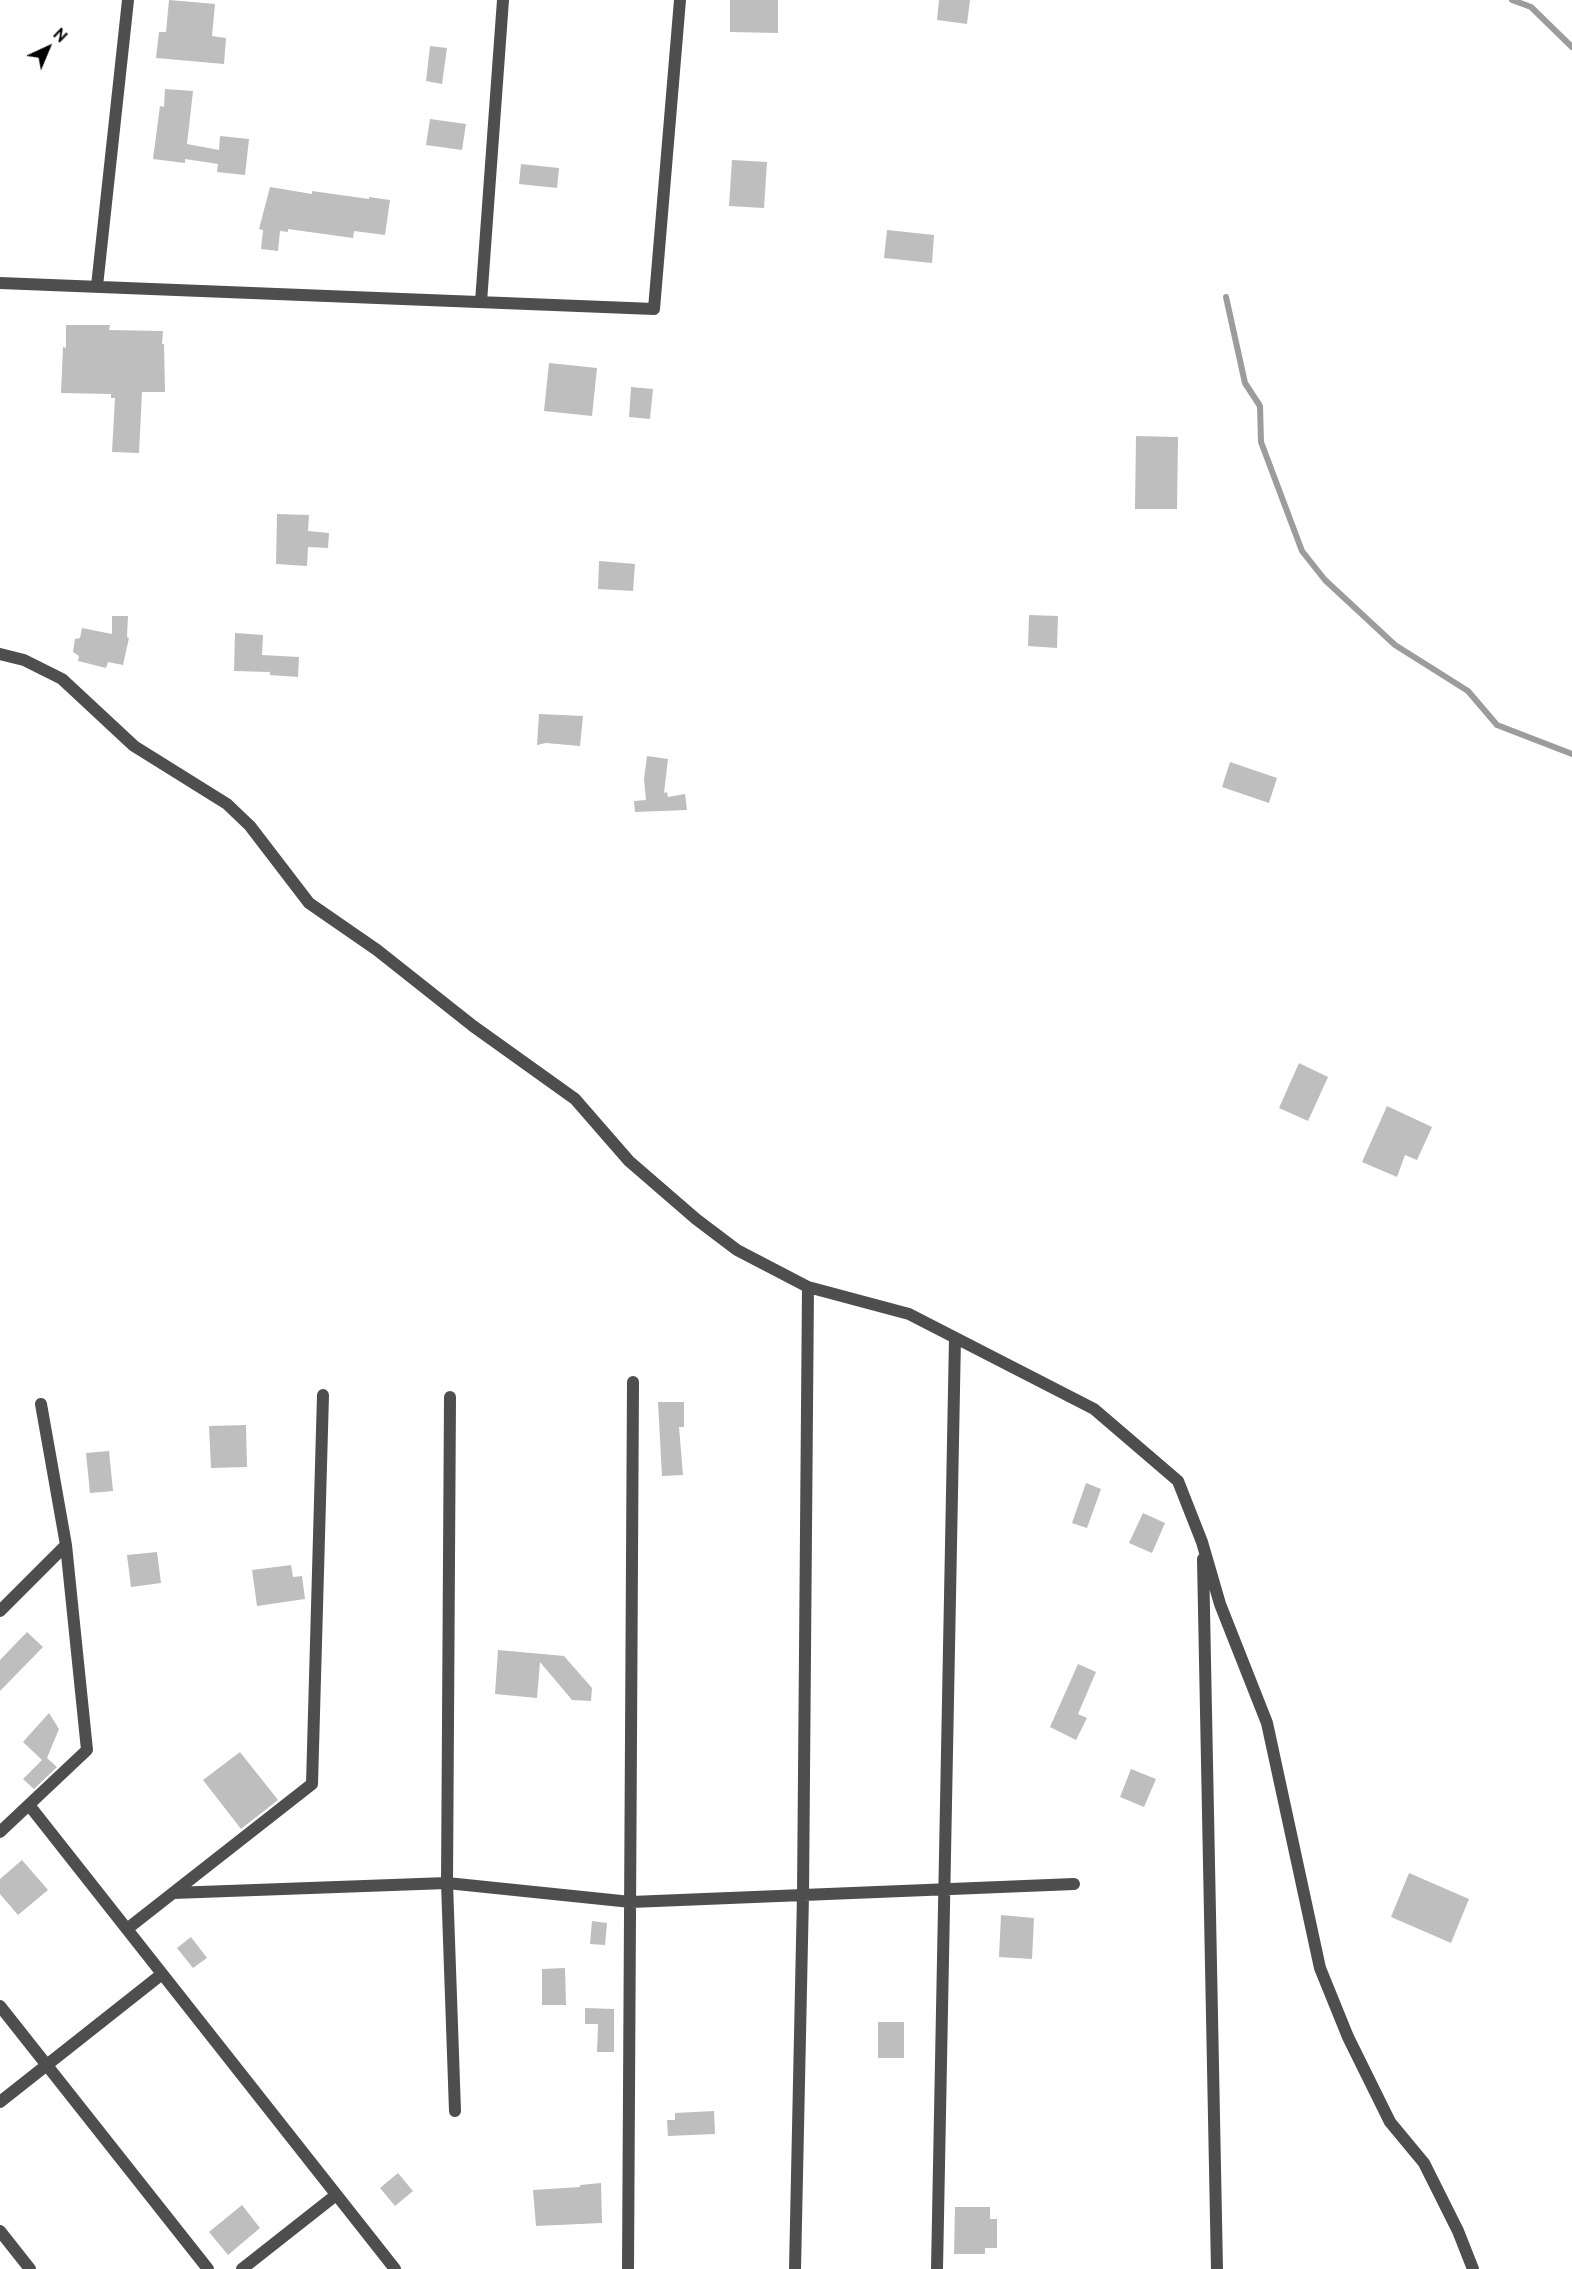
<!DOCTYPE html>
<style>
body{margin:0}
#map{position:relative;width:1572px;height:2269px;overflow:hidden;background:#fff;font-family:Ubuntu,sans-serif}
canvas{display:block}
.north{position:absolute;left:18px;top:18px;width:60px;height:60px;-webkit-text-stroke:4px #fff;paint-order:stroke;rotate:44deg;font-size:16px;font-weight:700;line-height:24px;text-align:center;color:#000}
.north::after{content:'';display:block;margin:auto;width:21px;height:27px;background:#000;clip-path:polygon(50% 0,100% 100%,50% 72%,0 100%)}
</style>
<div id="map">
<canvas width="1572" height="2269"></canvas>
<div class="north">N</div>
</div>
<script>
const ctx = document.querySelector('canvas').getContext('2d');
ctx.lineJoin = 'round';
function strokePath(path, color, width, dash) { ctx.strokeStyle = color; ctx.lineWidth = width; ctx.lineCap = dash ? 'butt' : 'round'; ctx.setLineDash(dash || []); ctx.stroke(path); }
function fillPath(path, color) { ctx.fillStyle = color; ctx.fill(path, 'evenodd'); }
const stream = new Path2D(`
 M1512 0 1531 7 1572 47
 M1226 297 1245 383 1260 406 1261 442 1302 551 1325 580 1395 645 1468 691 1497 725 1572 754`);
const building = new Path2D(`
 M169 0 215 4 212 36 226 38 224 64 156 58 159 32H166Z
 M730 0H778V33L730 32Z
 M939 0H970L967 24 937 20Z
 M430 46 447 48 442 84 426 81Z
 M165 89 193 91 187 144 219 150 220 136 249 139 245 175 217 172 218 164 185 159V163L153 159 160 106 164 107Z
 M430 119 466 124 462 150 426 145Z
 M732 160 767 162 764 208 729 206Z
 M521 164 559 168 557 188 519 184Z
 M270 187 312 194V191L369 199V197L390 200 385 235 354 231 353 238 288 229V232L280 231 278 251 261 249 263 230 259 229Z
 M887 230 934 235 932 263 884 258Z
 M66 325H110L109 330 163 331 162 344H164L165 392H142L139 453 112 452 115 398H111V394L61 393 63 347 66 348Z
 M549 363 597 368 592 416 544 411Z
 M631 387 653 389 650 419 629 417Z
 M1136 436 1178 437 1177 509H1135Z
 M277 514 309 515 308 531 329 533 328 548 308 547 307 566 276 564Z
 M599 561 635 564 633 591 598 589Z
 M1029 615 1058 616 1057 648 1028 646Z
 M112 616H128L127 637 129 638 123 665 108 662 106 668 78 661 79 656 73 652 75 639 80 638 82 628 112 634Z
 M235 633 263 635 262 655 299 657 298 677 270 675V672L234 671Z
 M539 714 583 716 580 746 546 743 537 745Z
 M647 756 668 759 664 793 667 792 668 797 685 794 687 810 635 812 634 801 646 800 644 779Z
 M1230 762 1277 778 1269 803 1222 787Z
 M1299 1063 1328 1077 1308 1121 1279 1108Z
 M1387 1106 1432 1127 1417 1160 1405 1155 1397 1177 1362 1162Z
 M658 1402H684V1427H679L683 1475 662 1476Z
 M246 1425 247 1467 211 1468 209 1426Z
 M109 1451 113 1491 90 1493 86 1453Z
 M1086 1483 1101 1489 1087 1528 1072 1523Z
 M1143 1513 1165 1523 1152 1553 1129 1543Z
 M157 1552 161 1583 131 1587 127 1555Z
 M291 1565 293 1577 302 1576 305 1599 257 1606 252 1570Z
 M27 1632 43 1647 0 1691V1660Z
 M498 1650 564 1656 592 1688 591 1701 572 1700 540 1662 537 1698 495 1694Z
 M1078 1664 1096 1672 1078 1714 1087 1718 1076 1740 1050 1727Z
 M49 1713 59 1729 47 1758 57 1767 34 1789 23 1779 42 1760 23 1742Z
 M240 1752 278 1800 241 1829 203 1780Z
 M1131 1769 1156 1779 1144 1807 1120 1797Z
 M22 1860 48 1890 18 1915 0 1894V1879Z
 M1409 1873 1469 1899 1451 1943 1391 1917Z
 M1001 1915 1034 1918 1032 1959 999 1957Z
 M592 1921 607 1923 605 1945 590 1944Z
 M191 1937 207 1958 193 1968 177 1948Z
 M565 1968 566 2005H542V1969Z
 M585 2008 614 2009V2052H597L598 2024H585Z
 M878 2022H904V2058H878Z
 M714 2111 715 2134 668 2136 667 2120H675V2113Z
 M398 2173 413 2191 395 2206 380 2188Z
 M601 2183 602 2223 536 2226 533 2190 580 2187V2185Z
 M242 2205 260 2228 228 2255 209 2232Z
 M955 2207H990V2219H997V2248H985V2254H954Z`);
const minor = new Path2D(`
 M0 283 654 309 680 0
 M97 286 128 0
 M481 302 503 0
 M0 654 24 660 62 679 134 746 227 804 250 826 309 903 377 950 473 1026 575 1099 629 1161 696 1219 737 1250 808 1287 909 1314 1094 1409 1178 1481 1202 1542 1220 1604 1267 1723 1320 1968 1348 2037 1390 2122 1424 2163 1458 2231 1473 2269
 M450 1397 447 1883 455 2111
 M1203 1559 1217 2269
 M0 1611 66 1545
 M29 1805 395 2269
 M0 1832 87 1750 66 1545 41 1404
 M173 1893 447 1883 631 1902 1074 1884
 M127 1929 312 1784 323 1395
 M0 2006 208 2269
 M0 2102 162 1974
 M0 2231 30 2269
 M242 2269 336 2195
 M628 2269 633 1382
 M795 2269 803 1895 808 1287
 M937 2269 955 1338`);
strokePath(stream, '#9c9c9c', 6);
fillPath(building, '#bebebe');
strokePath(minor, '#4e4e4e', 12);
</script>
